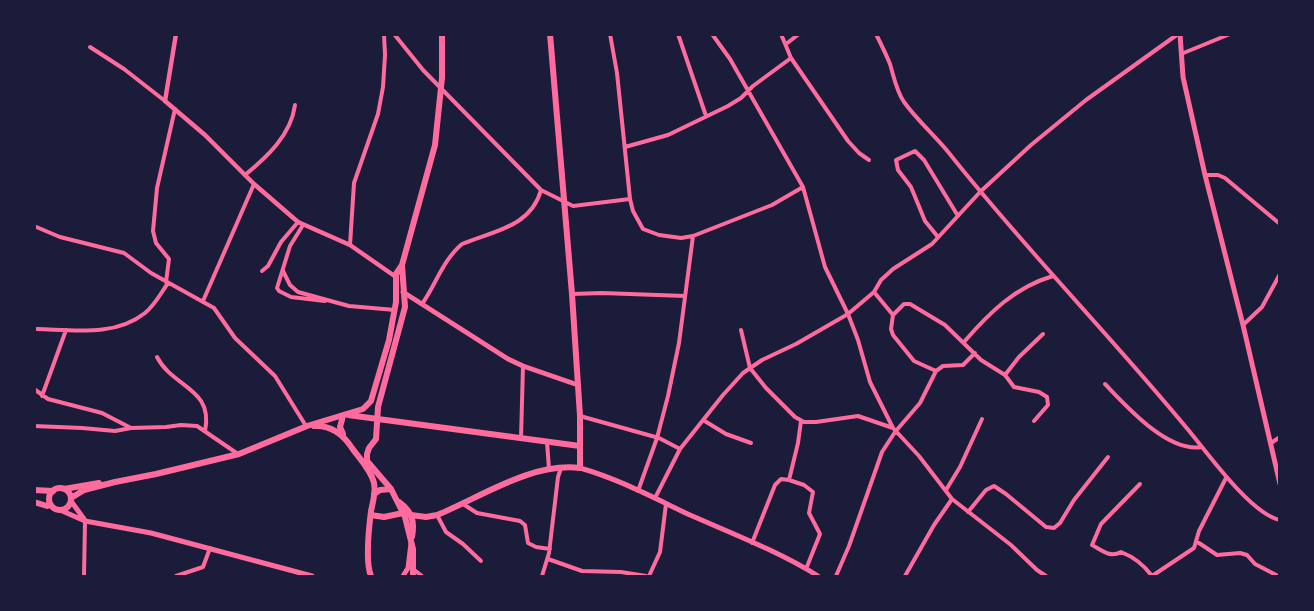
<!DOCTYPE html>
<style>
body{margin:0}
#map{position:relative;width:1314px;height:611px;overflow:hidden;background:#1b1b3a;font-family:"Golos Text",sans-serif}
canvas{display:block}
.frame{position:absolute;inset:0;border:36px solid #1b1b3a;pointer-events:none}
</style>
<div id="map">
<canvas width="1314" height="611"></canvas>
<div class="frame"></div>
</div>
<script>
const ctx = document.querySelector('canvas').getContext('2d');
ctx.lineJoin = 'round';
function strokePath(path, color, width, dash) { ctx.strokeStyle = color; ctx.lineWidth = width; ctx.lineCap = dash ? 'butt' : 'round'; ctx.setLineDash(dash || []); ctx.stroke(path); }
const minor = new Path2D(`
 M394 34 423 70 541 190 573 206 630 199
 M610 34 617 73 630 199 633 211 643 229 659 235 681 238 693 236 772 205 803 187
 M678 34 706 116
 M712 34 730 59 803 187 825 267 848 314 858 340 870 382 893 428 919 456 952 499 934 525 905 576
 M876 34C881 44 886 54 890 64 894 77 896 90 904 102 917 120 935 136 949 153 1025 249 1112 337 1190 432 1208 454 1252 515 1280 520
 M786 44 799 34
 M90 47 124 69 165 101
 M1181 54 1230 34
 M791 58 848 141 859 153 869 160
 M625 147 668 135 728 106 741 98 753 86 791 58 781 34
 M245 175C267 157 291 135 295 105
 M1205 175H1218L1225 178 1280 224
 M303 225 290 246 277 288 279 291 291 297 325 301
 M34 226 60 237 124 253 151 273 214 308 235 338 275 376 306 426
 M938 237 925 221 911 187 898 170 896 160 915 151 924 160 958 216
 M350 245 354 183 378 114 383 87 385 55 384 34
 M262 271 268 266 281 242 298 222
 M283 271 290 285 298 292 349 306 395 310
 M166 282 169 259 156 243 153 231 157 188 175 109
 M874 292 893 315 891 329 893 335 914 361 936 371 943 366 963 365 975 353
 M572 294 602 293 685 296
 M203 301 254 184
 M422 304C436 284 443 260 462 244 493 231 531 227 541 190
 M893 315 904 304H910L945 325 981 360 1005 375 1014 387 1039 392 1047 397 1048 405 1034 421
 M1243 325 1262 307 1280 274
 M37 329C73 330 115 337 145 313 155 305 161 293 168 283
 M741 330 750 368 766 388 795 417 804 422H816L858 416 893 428
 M964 342C989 313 1015 287 1053 276
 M157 357C173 388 214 388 205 431
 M1005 375 1019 357 1043 334
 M1105 384C1127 407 1168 453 1202 447
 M34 389 48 399 102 413 131 428 166 427 181 425 197 426 238 454
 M42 396 66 330
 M580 416 659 438 680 449
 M703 420 726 434 751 443
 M34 426 82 428 115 431 131 428
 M521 438 523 366
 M547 442 549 469
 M1271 443 1280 437
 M789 480 804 485 813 492 809 513 820 534 806 569
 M1140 484 1101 524 1092 545C1103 551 1110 558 1121 552 1134 557 1144 565 1152 576
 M946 490 960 467 982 419
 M638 491 657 438 668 396 679 343 693 236
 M655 498 680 449 723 395 743 373 762 360 796 344 848 314 874 292 881 280 893 269 932 244 980 192 1031 145 1086 100 1178 34
 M952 499 1011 545 1037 570 1046 576
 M463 504 477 513 520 521 525 525 528 543 536 547 550 549
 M968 512 986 490 994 486 1006 494 1046 527 1054 528 1060 523 1074 500 1108 457
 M437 515 446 532 463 544 481 561
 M1196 541 1217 555 1240 553 1247 555 1255 564 1278 576
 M752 543 775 485 781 479 789 480 798 443 801 421
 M548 559 582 571 621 572 646 576
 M413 569 422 576
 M84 576 85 521
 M176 576 203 567 210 548
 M542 576 549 553 558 477 561 468
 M649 576 660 552 666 504
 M836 576 849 546 882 452 895 432 920 403 936 371
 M1152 576 1194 548 1199 531 1226 478`);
const tertiary = new Path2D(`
 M176 34 165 101 205 135 254 184 298 222 350 245 396 277`);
const secondary = new Path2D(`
 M1180 34 1183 77 1205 175 1243 325 1280 484
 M403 292 508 359 523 366 578 385
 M580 468C619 479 654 498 690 515 731 533 780 552 818 576
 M71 501 84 519
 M60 510 85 521 151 533 312 576
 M403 576 408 568 411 543`);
const primary = new Path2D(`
 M348 415 580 446
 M314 426C331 425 343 434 352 448 359 458 371 470 374 483 376 492 373 502 371 511 369 527 365 562 371 576
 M343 434 340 427 343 416
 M49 499a11 11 0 1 1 22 0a11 11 0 1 1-22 0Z
 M64 489 99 483
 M34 490 53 491
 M374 494 380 490 391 489
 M71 498 84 490 115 482 156 474 239 454 307 426 363 409 371 401 389 340 396 302V274L402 265
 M34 502 47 506 50 504
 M399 502C412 512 415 521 412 537
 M371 515 384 517 403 513
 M411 515 426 517 437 515C481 497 532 462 580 468V416L572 294 550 34
 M413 576V549L405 517 391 489 367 461V454L369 448 376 439 378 407 405 307 402 265 435 145 442 78V34`);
strokePath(minor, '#ff6b9d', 4);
strokePath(tertiary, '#ff6b9d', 4.5);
strokePath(secondary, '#ff6b9d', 5);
strokePath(primary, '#ff6b9d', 6);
</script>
